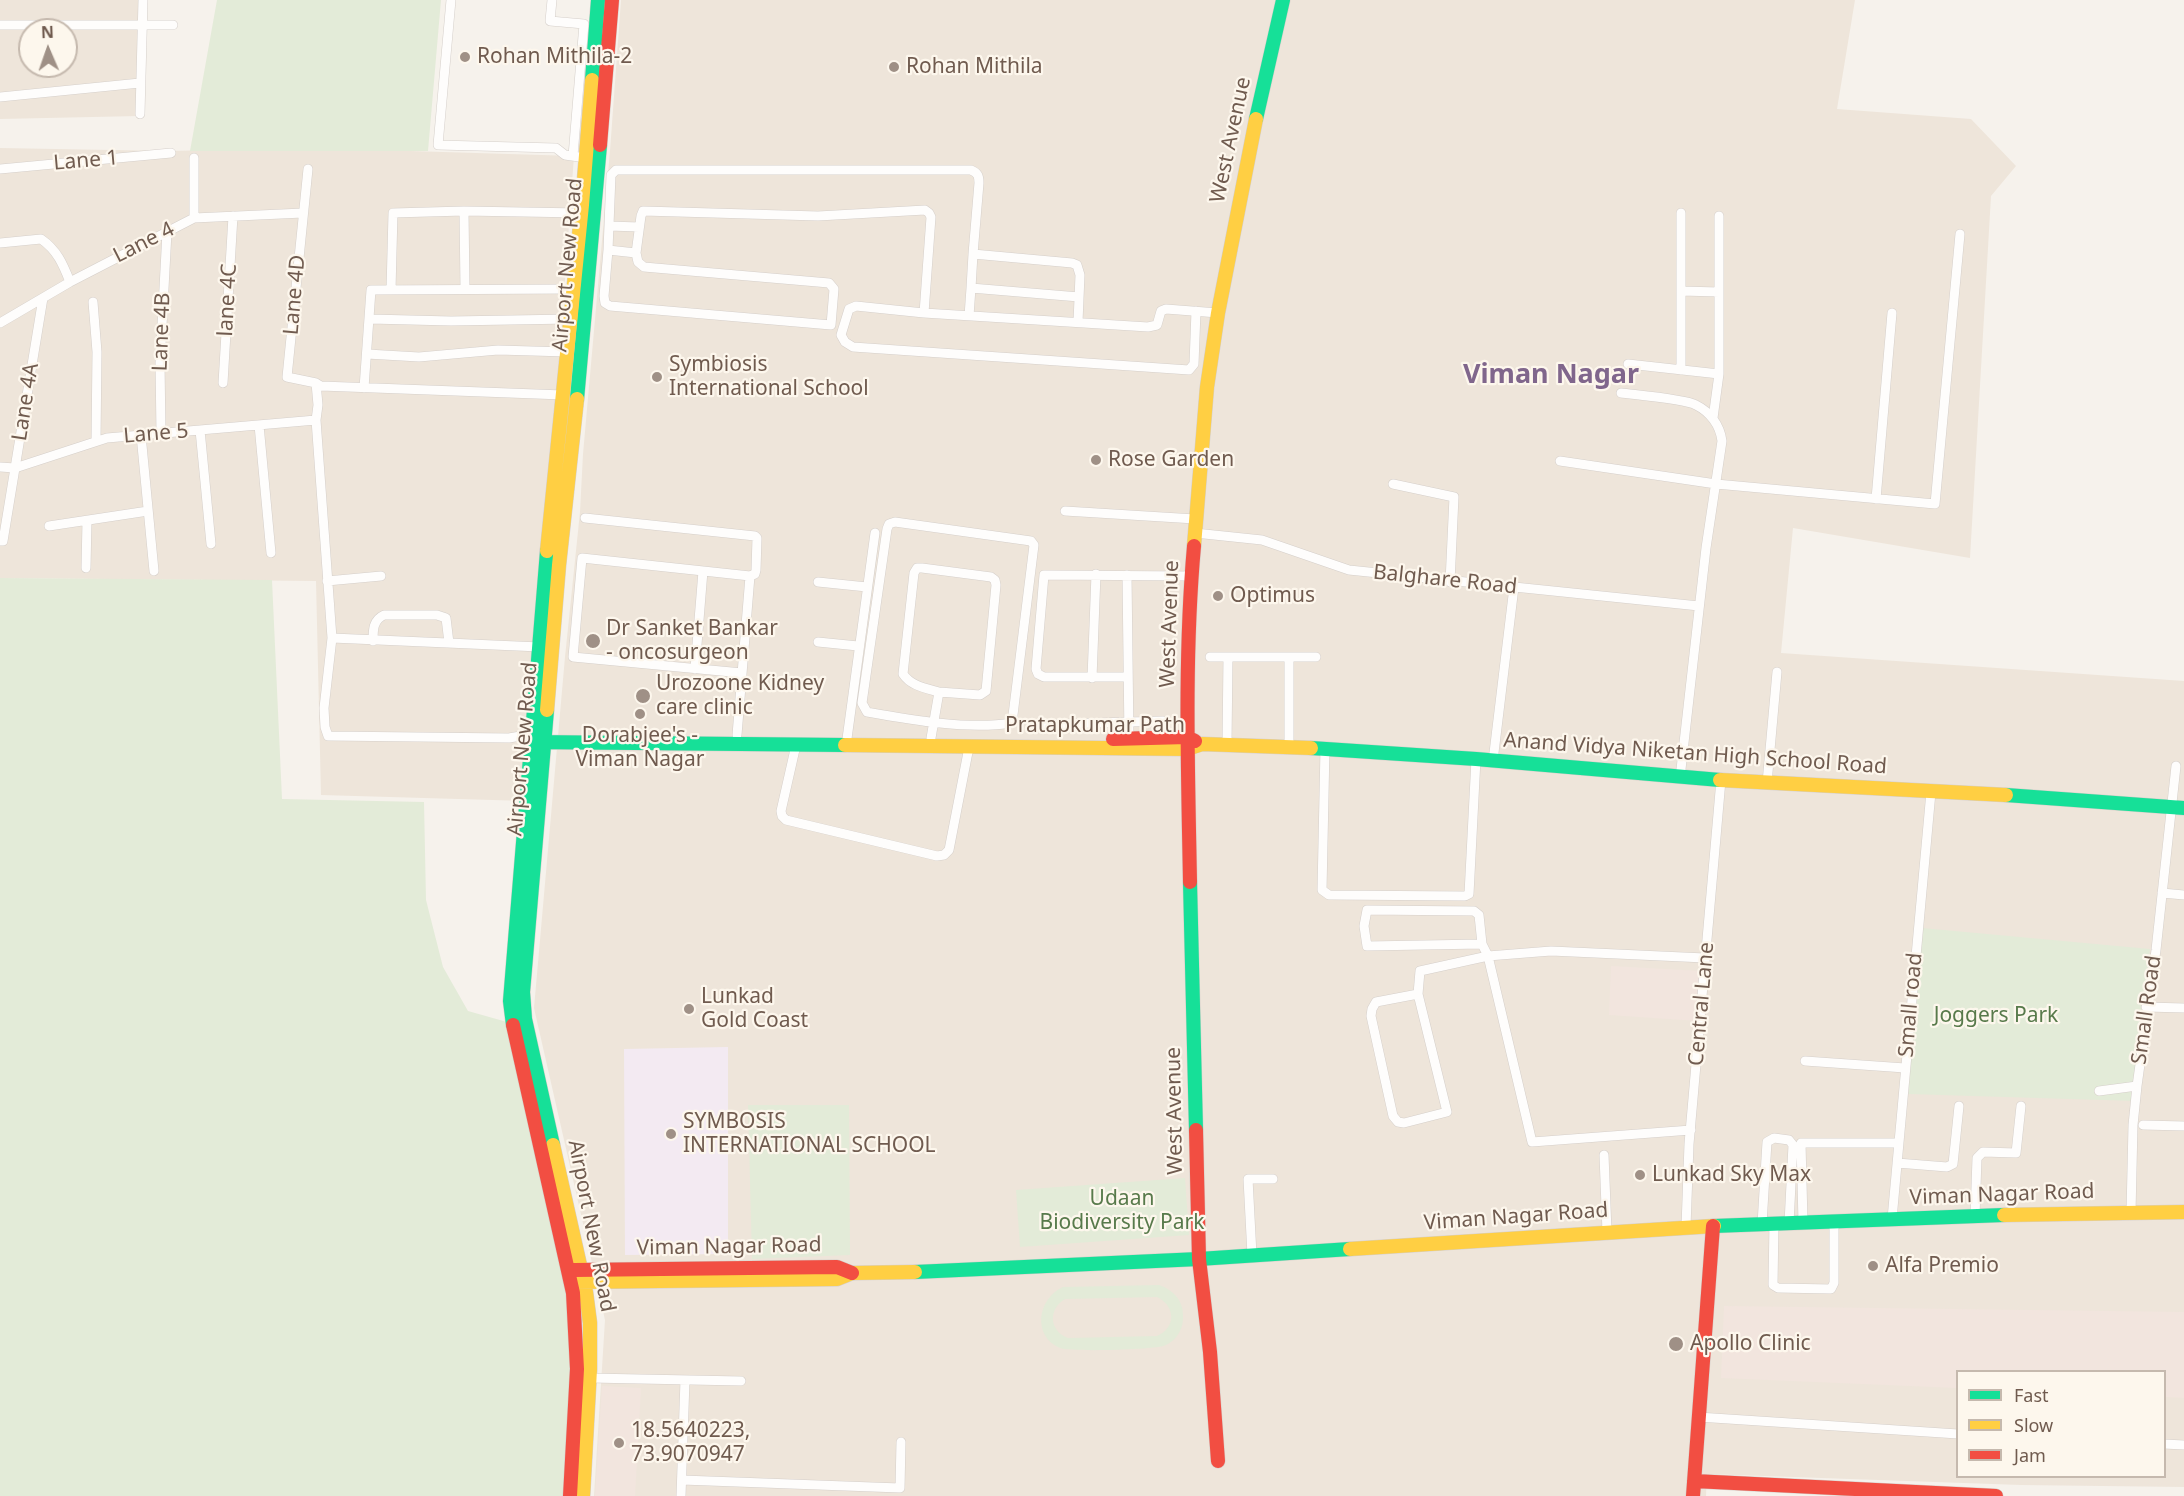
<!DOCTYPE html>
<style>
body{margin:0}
#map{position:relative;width:2184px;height:1496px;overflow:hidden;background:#f6f2ec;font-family:"Noto Sans",sans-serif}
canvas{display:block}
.legend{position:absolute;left:1956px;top:1370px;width:210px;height:108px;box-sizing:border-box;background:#fdf7ed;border:2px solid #c5b9ae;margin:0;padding:8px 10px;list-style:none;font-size:18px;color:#705b4f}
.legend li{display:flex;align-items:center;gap:12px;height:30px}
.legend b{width:30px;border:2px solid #c5b9ae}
.north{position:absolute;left:18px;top:18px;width:60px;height:60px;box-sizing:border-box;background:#fdf7ed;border:2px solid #c5b9ae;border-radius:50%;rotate:358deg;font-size:16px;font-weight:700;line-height:24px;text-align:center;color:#705b4f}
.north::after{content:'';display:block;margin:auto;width:21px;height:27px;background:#9f9086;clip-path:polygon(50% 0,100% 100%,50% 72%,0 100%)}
</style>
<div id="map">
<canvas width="2184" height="1496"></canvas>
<ul class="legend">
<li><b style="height:8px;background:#16e098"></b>Fast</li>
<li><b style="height:8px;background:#ffcf43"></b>Slow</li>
<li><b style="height:8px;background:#f24e42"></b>Jam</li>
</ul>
<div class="north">N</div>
</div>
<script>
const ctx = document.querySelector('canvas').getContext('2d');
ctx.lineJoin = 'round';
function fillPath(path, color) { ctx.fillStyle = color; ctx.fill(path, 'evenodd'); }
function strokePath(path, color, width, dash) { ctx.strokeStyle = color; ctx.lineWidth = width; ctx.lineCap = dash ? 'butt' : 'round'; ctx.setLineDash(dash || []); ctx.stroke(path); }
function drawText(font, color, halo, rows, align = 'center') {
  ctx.font = font + ' "Noto Sans",sans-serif'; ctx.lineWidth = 4.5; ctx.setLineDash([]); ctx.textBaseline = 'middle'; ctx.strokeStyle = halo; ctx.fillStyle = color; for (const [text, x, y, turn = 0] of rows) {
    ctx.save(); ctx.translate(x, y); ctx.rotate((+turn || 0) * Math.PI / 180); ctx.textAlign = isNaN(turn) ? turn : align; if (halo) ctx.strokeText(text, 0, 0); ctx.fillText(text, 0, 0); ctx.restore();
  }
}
const residential = new Path2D(`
 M0 0H143L139 116 0 119ZM30 30H66V66H30Z
 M621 0H1855L1837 109 1971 119 2016 166 1991 196 1970 558 1793 528 1781 653 2184 681V1487L2021 1485 1707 1474 1706 1496H594L605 1320 534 1008 565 657 580 512 583 454 610 151ZM1958 1372H2164V1476H1958Z
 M0 148 168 151 312 148 574 156 527 801 321 795 316 581 0 578Z`);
const commercial = new Path2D(`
 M1611 966 1701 971 1698 1021 1609 1015Z
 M1724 1306 2184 1312V1398L2165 1397 2164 1372H1958L1957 1388 1721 1378Z
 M602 1386 641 1388 635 1496H595Z`);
const education = new Path2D(`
 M728 1047V1254L625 1255 624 1049Z`);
const green = new Path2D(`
 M217 0H441L428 151H190Z
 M0 578 272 580 282 799 424 802 426 900 443 967 468 1011 507 1022 570 1296 573 1352 564 1496H0Z
 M1922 928 2150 949 2135 1101 1908 1094Z
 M748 1105H849L850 1255 752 1259Z
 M1185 1178 1189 1235 1020 1247 1016 1190Z
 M1159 1285C1173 1290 1183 1300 1183 1315 1184 1328 1177 1340 1166 1345 1156 1350 1070 1352 1060 1348 1032 1336 1037 1299 1063 1287ZM1157 1297C1176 1306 1176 1328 1157 1336L1068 1338C1049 1331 1048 1309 1065 1299Z`);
const street = new Path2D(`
 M451 0 438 145 556 148 565 155 586 158
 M552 0 550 21 584 24 573 156
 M0 25H173
 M0 97 140 83
 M140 114 143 0
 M194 158V218
 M0 169 171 153
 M308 169 287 377 316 383 321 386 563 395
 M464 211 465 289
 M1681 213V370
 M1719 216V374
 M609 226 639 227
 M0 243 41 239C57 250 63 264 70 282
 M608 250 611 175 616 170H971C978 173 979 176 979 183L973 254 1072 263 1077 265 1080 275 1078 322
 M608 250 636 253 638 262 644 267 829 283 834 289 831 325 610 306 605 303 604 296Z
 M636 253 641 216 643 211 818 216 925 210 929 213 931 217 924 313
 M971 288 973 254
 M391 290 393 213 464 211 581 213
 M1681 291 1719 292
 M93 302 97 352 96 441
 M1196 311 1194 364 1189 370 853 347 845 342 841 335 849 309 856 306 924 313 1148 327 1157 325 1161 311 1166 309 1218 313
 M969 316 971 288 1079 297
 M370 319 451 321 571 319
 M0 323 70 282 194 218 303 213
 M367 354 419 357 498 350 567 352
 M1628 364 1719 374 1713 418
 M223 383 233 216
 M316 383 318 405 316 420 332 638 324 708 325 727 328 736 509 738 532 734
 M364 388 371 290 573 289
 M1621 393C1636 395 1685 399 1696 405 1710 412 1720 425 1722 441L1706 548 1680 778
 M259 425 271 553
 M200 430 211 544
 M161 433 160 363 167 232
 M141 435 154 571
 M1560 461 1716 484 1935 504 1960 234
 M0 467 15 468 107 438 316 420
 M1393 484 1454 497 1450 582
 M1876 499 1892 313
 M1065 511 1195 519
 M585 518 755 536 757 538 756 570 755 574 750 576 737 735
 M895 522 1031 541 1034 545 1012 723C968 730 912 720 867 712L862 703 887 529 889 524Z
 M49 526 148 511
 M1195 533 1262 540 1349 570 1699 606
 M0 541H3L43 298
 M86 568 87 521
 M1127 575 1129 739
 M327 581 381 576
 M818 582 867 587
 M332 638 540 647
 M373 641C373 630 373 620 384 615H437L446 618 449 643
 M818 642 858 646
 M1210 657H1316
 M1289 657V746
 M695 669 703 571
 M742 673 573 657 582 558 750 576
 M1128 677H1044L1038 674 1036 669 1044 575 1191 576
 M1092 678 1096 574
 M1031 725 1163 721
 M931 738 939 692C925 688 911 686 903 674L914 573 917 568H922L991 577 995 580 996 585 986 691 980 695 939 692
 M1227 744 1228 657
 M796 745 781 811 782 816 786 820 937 856 944 855 949 850 969 747
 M846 746 875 533
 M1325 748 1322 890 1329 895 1465 896 1469 894 1476 759
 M1493 761 1514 587
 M1767 783 1777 672
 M2162 893 2184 895
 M1482 944 1367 946 1364 926 1367 910 1474 911 1479 915 1482 944 1488 956 1532 1142 1691 1130
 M1418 994 1376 1002 1372 1009 1371 1016 1393 1116 1398 1122 1404 1123 1447 1112 1418 994 1420 971 1488 956 1551 951 1705 958
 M2146 1007 2184 1008
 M1805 1061 1905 1068
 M2099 1091 2137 1086
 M2143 1125 2184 1126
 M1604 1155 1607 1232
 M1897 1163 1947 1167 1953 1164 1959 1106
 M2131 1213 2133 1125 2137 1086 2156 950 2176 766
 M1975 1216 1977 1158 1983 1152 2016 1153 2021 1106
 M1892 1219 1931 792
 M1803 1222 1801 1143H1898
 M1774 1223 1773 1285 1778 1288 1831 1289 1834 1283V1221
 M1762 1224 1767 1142 1774 1138 1789 1140 1793 1145 1789 1223
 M1686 1227 1689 1144 1721 780
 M1252 1255 1248 1179H1273
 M590 1378 741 1381
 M1698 1417 1958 1434
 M2164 1444 2184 1445
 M682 1480 900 1488 901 1442
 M681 1496 685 1380`);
const fast = new Path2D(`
 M592 80 598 0
 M1256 119 1283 0
 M577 399 600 145
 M547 710 523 992 525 1019 553 1145
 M531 742 845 745
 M1311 748 1476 759 1720 780
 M2006 795 2184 808
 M1190 882 1196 1130
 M513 1025 510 1001 547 551
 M1714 1226 2004 1215
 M915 1272 1199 1259 1350 1249`);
const slow = new Path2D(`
 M1194 546 1207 387 1218 313 1256 119
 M547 551 582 205 592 80
 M547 710 559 565 577 399
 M845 745 1187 749 1202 744 1311 748
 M1720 780 2006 795
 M553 1145 586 1292 590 1323V1369L583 1496
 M2004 1215 2184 1212
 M1350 1249 1714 1226
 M571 1282 837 1279 852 1273 915 1272`);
const jam = new Path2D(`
 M600 145 612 0
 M1113 739 1187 737 1195 741
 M1190 882C1188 771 1184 658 1194 546
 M513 1025 573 1293 577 1369 570 1496
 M1196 1130 1199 1259 1210 1352 1218 1461
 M574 1270 837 1267 852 1273
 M1694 1481 1996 1496
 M1693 1496 1713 1226`);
const markers = [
 [465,57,6,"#9f9086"],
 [894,67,6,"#9f9086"],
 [657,377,6,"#9f9086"],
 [1096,460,6,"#9f9086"],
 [1218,596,6,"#9f9086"],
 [593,641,8,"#9f9086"],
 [643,696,8,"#9f9086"],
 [640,714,6,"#9f9086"],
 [689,1009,6,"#9f9086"],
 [671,1134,6,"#9f9086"],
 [1640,1175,6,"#9f9086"],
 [1873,1266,6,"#9f9086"],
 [1676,1344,8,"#9f9086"],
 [619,1443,6,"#9f9086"]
];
const poiNames = [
 ["Rohan Mithila-2",477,57],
 ["Rohan Mithila",906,67],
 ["Symbiosis",669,365],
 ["International School",669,389],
 ["Rose Garden",1108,460],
 ["Optimus",1230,596],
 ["Dr Sanket Bankar",606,629],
 ["- oncosurgeon",606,653],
 ["Urozoone Kidney",656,684],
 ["care clinic",656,708],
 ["Dorabjee's -",640,736,"center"],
 ["Viman Nagar",640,760,"center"],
 ["Lunkad",701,997],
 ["Gold Coast",701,1021],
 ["SYMBOSIS",683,1122],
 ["INTERNATIONAL SCHOOL",683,1146],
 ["Lunkad Sky Max",1652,1175],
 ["Alfa Premio",1885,1266],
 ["Apollo Clinic",1690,1344],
 ["18.5640223,",631,1431],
 ["73.9070947",631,1455]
];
const streetNames = [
 ["West Avenue",1231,140,-78],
 ["Lane 1",86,161,-5],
 ["Lane 4",144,243,-27],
 ["Airport New Road",568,265,-85],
 ["Lane 4D",295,295,-85],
 ["lane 4C",228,300,-87],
 ["Lane 4B",162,332,-88],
 ["Lane 4A",26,402,-81],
 ["Lane 5",156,434,-5],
 ["Balghare Road",1445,580,6],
 ["West Avenue",1170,624,-88],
 ["Pratapkumar Path",1095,726],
 ["Airport New Road",523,749,-85],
 ["Anand Vidya Niketan High School Road",1695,754,4],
 ["Central Lane",1702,1004,-85],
 ["Small road",1911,1005,-85],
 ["Small Road",2147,1010,-82],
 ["West Avenue",1175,1111,-91],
 ["Viman Nagar Road",2002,1195,-2],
 ["Viman Nagar Road",1516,1217,-4],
 ["Airport New Road",591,1226,79],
 ["Viman Nagar Road",729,1247,-1]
];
const parkNames = [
 ["Joggers Park",1996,1016],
 ["Udaan",1122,1199],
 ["Biodiversity Park",1122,1223]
];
const districtNames = [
 ["Viman Nagar",1551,375]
];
fillPath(residential, '#eee5da');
fillPath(commercial, '#f2e5de');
fillPath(education, '#f3eaf2');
fillPath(green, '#e3ebd8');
strokePath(street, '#d5cfca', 10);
strokePath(fast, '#d5cfca', 15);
strokePath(slow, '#d5cfca', 15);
strokePath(jam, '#d5cfca', 15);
strokePath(street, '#fefdfc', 9);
strokePath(fast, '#16e098', 14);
strokePath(slow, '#ffcf43', 14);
strokePath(jam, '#f24e42', 14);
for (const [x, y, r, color] of markers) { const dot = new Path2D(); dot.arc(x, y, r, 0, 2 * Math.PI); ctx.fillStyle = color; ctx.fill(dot); strokePath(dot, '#fdf7ed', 2); }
drawText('21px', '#705b4f', '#fdf7ed', poiNames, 'left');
drawText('21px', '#705b4f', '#fdf7ed', streetNames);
drawText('21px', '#587a4b', '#fdf7ed', parkNames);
drawText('bold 27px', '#80668c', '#fdf7ed', districtNames);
</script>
